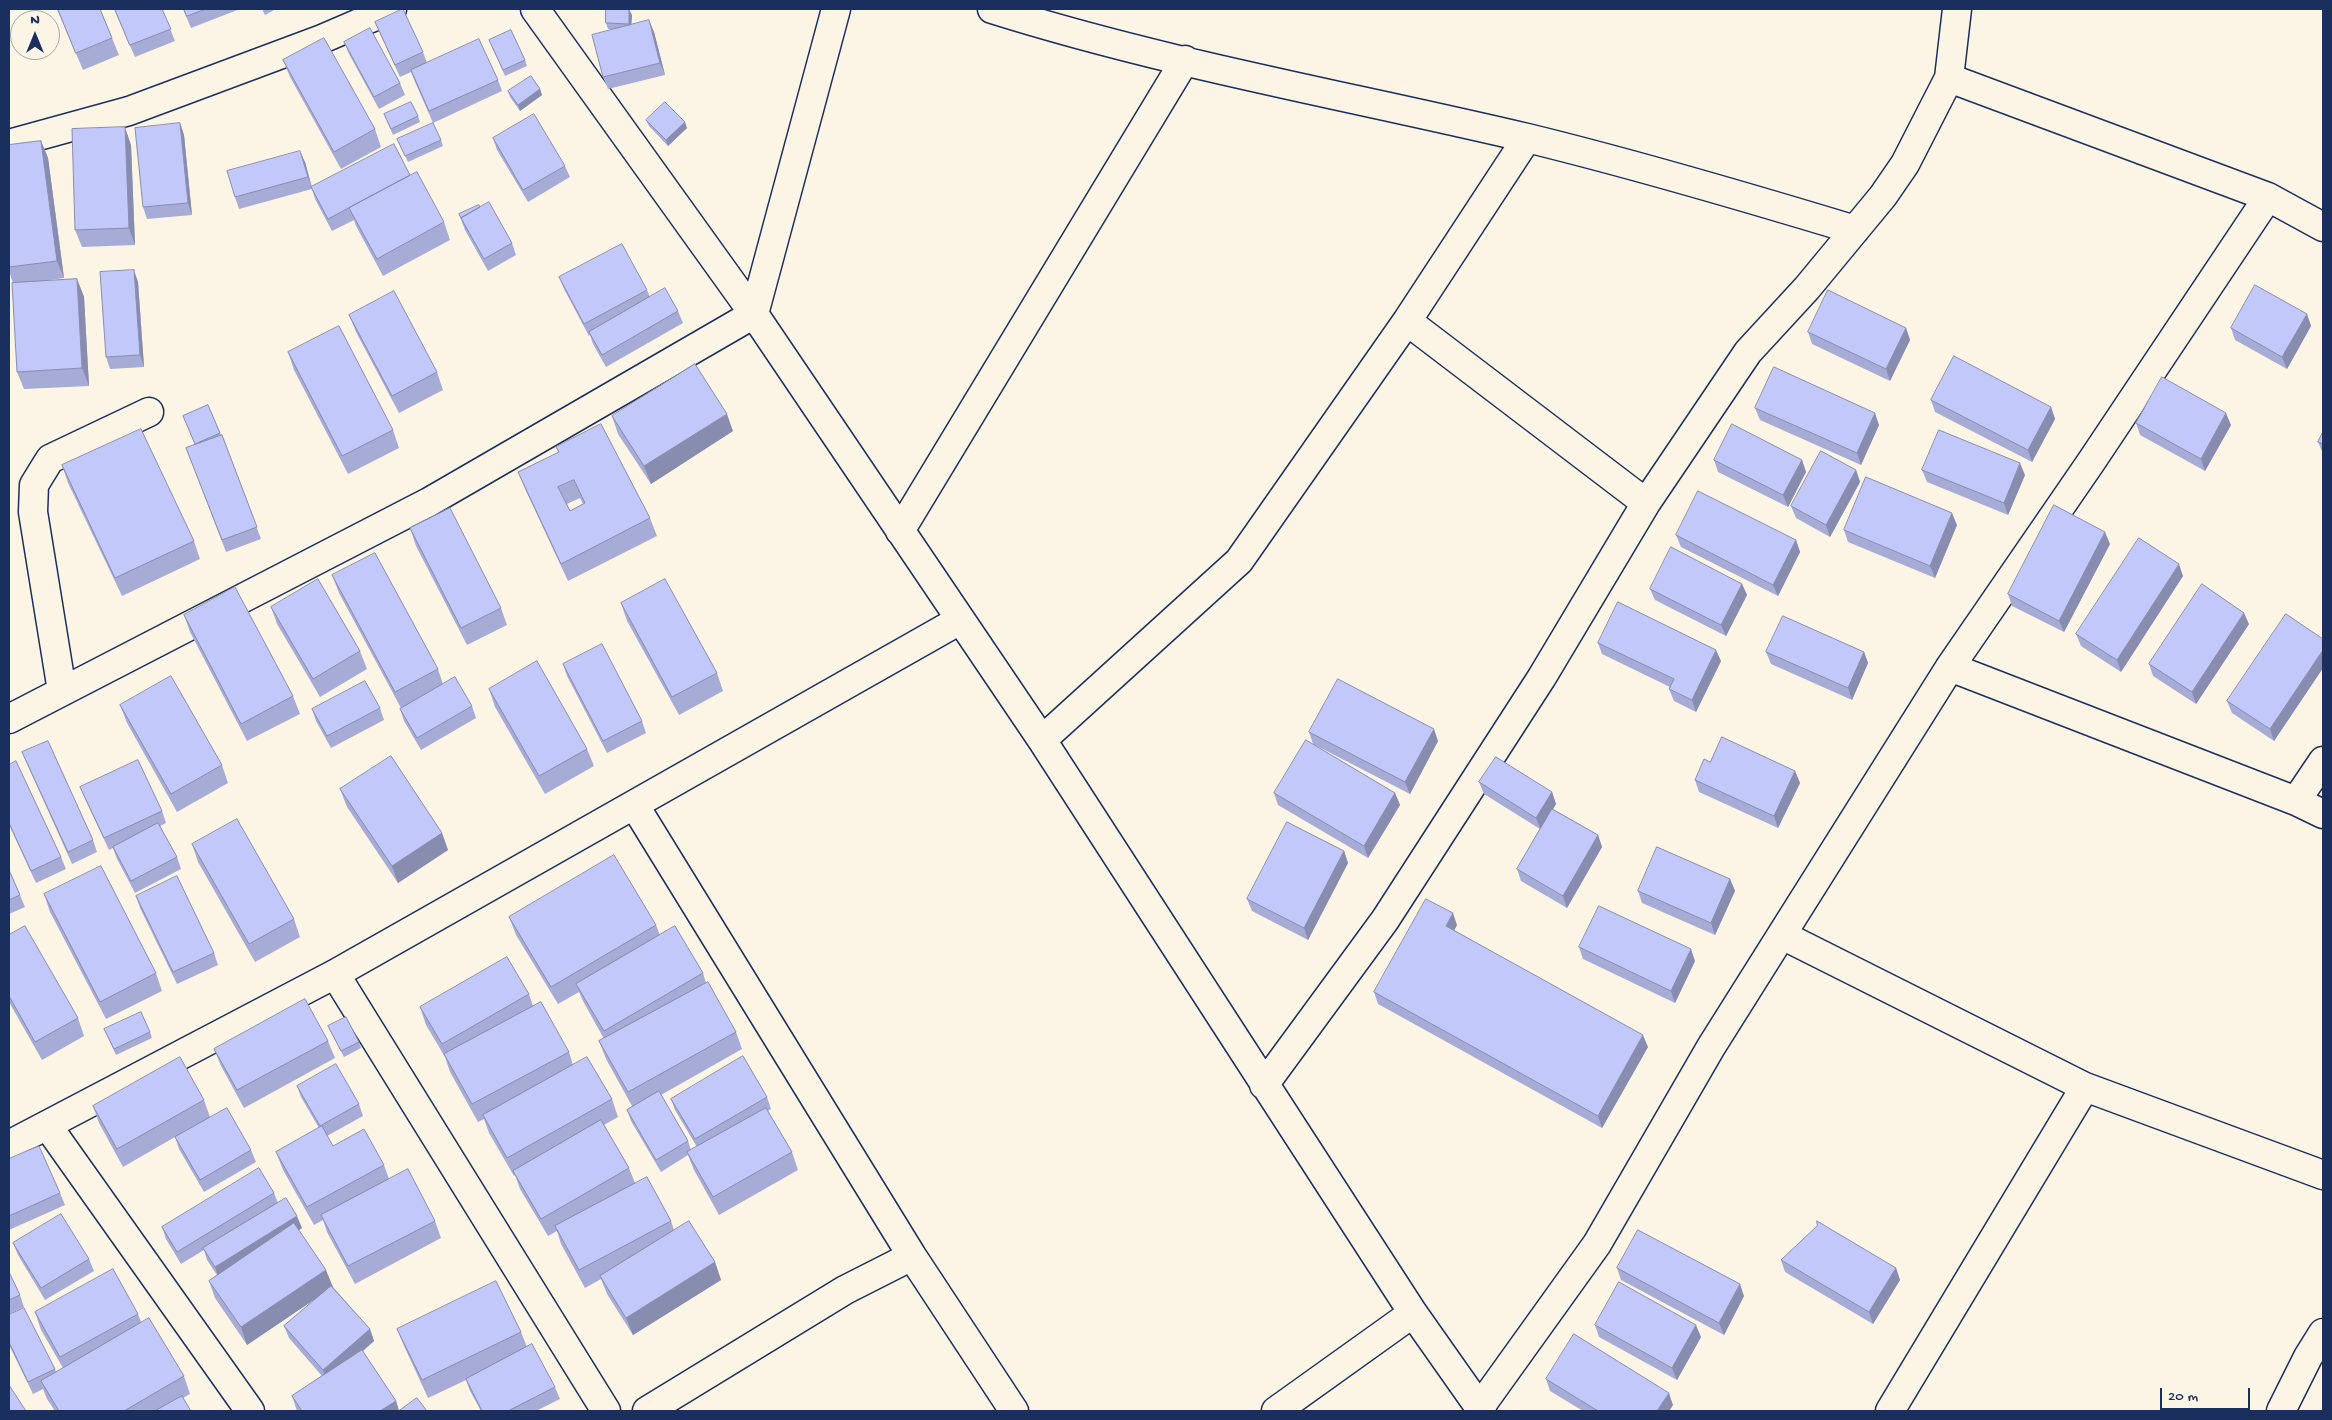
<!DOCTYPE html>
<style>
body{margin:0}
#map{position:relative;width:2332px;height:1420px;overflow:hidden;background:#fcf5e5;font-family:"Gochi Hand",sans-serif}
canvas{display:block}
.frame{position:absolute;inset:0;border:10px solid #1b2f5e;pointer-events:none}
.north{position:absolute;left:10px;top:10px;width:50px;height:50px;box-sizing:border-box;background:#fcf5e5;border:1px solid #a2a6af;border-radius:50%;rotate:0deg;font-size:14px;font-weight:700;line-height:20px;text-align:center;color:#1b2f5e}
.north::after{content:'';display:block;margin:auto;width:18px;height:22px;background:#1b2f5e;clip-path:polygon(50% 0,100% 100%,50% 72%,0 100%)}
.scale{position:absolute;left:2160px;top:1388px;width:90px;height:22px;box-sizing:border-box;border:2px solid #1b2f5e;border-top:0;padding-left:6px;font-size:15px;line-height:18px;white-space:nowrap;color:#1b2f5e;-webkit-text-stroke:4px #fcf5e5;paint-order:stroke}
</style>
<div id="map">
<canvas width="2332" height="1420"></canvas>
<div class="frame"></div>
<div class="north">N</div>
<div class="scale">20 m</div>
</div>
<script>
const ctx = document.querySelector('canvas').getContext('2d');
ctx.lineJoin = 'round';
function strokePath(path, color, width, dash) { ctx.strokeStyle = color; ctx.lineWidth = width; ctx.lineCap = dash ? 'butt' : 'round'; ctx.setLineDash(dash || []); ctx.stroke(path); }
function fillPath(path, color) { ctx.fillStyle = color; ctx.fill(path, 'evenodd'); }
const minor = new Path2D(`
 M535 9 754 314 1042 740 1413 1313 1482 1411
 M992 9C1167 64 1349 96 1527 138 1638 165 1746 197 1855 230
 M1949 78 2268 197 2323 227
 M9 144 129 111 322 39 392 9
 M1407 321 1646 503
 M900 531 1185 60
 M1950 667 2296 801 2323 814
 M62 691 33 512 34 485 50 459 149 412
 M9 719 429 502 754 314 836 9
 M1042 740 1239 561 1407 321 1527 138
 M2296 801 2323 761
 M635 806 912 1256 1014 1411
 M1782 935 2085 1087 2323 1175
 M335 974 606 1411
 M1264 1085 1385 920 1542 677 1646 503 1748 352 1807 288 1883 196 1905 164 1949 78 1957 9
 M47 1125 250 1411
 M9 1145 335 974 960 620
 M1480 1407 1597 1244 1711 1047 1950 667 2091 462 2268 197
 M647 1411 845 1290 912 1256
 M1276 1411 1413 1313
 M1890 1411 2085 1087
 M2281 1411 2308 1357 2323 1333`);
const wall = new Path2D(`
 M57 9H100L112 38 119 55 83 70Z
 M114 9H162L175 41 135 57Z
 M183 9H240L191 28Z
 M262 9H276L265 15Z
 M632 15 631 25 654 32 665 75 608 89 603 77 615 29H608L606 23Z
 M375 22 423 52 427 63 498 80 502 91 433 123 415 82 411 72 400 77 380 34Z
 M489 40 525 60 527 66 505 76Z
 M344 42 400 83 405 95 379 109 349 54Z
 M283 60 375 129 381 147 341 169 290 77Z
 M540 89 542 95 520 111 510 97 508 91Z
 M384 114 418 116 420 122 393 135Z
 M646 120 687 128 668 146 649 126Z
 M180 123 184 135 192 215 147 219 143 207Z
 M493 138 565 166 570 177 528 202 497 150Z
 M397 139 441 140 443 146 408 162Z
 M41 141 48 158 64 278 42 281 77 279 84 297 89 386 24 389 17 372 13 283 9 271V145Z
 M131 145 135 245 82 247 75 230Z
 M305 162 312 187 410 175 444 222 450 240 383 276 356 226 354 220 332 231 315 199 312 189 239 209 235 197Z
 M480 207 512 243 516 255 488 271 465 230 459 214Z
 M559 277 647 290 650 297 678 311 683 323 606 367 593 344 590 335 589 336 564 289Z
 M138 282 144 367 110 369 106 357Z
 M2307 314 2311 326 2287 369 2235 340 2231 328Z
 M349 315 437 372 443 390 399 413 356 332Z
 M1906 328 1910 340 1890 381 1812 344 1808 332Z
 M288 352 393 430 399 448 348 474 294 370Z
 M1931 400 2051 407 2055 419 2032 462 1935 412Z
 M208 405 221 435H222L261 539 226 552 186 448 195 445 183 416Z
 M1755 408 1879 425 1861 465 1760 420Z
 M612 416 733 431 651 484 618 434Z
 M2136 423 2231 425 2205 471 2140 435Z
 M2323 432V454L2318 442Z
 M556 447 650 518 657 536 568 581 525 489 518 472 559 453ZM580 498 583 504 570 511 567 504Z
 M1714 460H1802L1806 472 1788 507 1718 472Z
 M62 465 194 541 200 559 122 596 68 483Z
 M1856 470 1860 482 1830 537 1796 518 1791 506Z
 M1922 470 2025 475 2008 515 1927 482Z
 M1957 525 1935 578 1848 542 1844 530Z
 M410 528 501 608 507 625 467 645 416 546Z
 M1676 535 1796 540 1800 552 1778 596 1681 547Z
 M2110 544 2064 632 2012 606 2008 594Z
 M332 575 438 669 443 684 472 706 476 718 421 750 404 721 400 709 401 708 339 593Z
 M2183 576 2121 672 2081 646 2076 634Z
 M1742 584 1747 595 1726 636 1655 600 1650 589Z
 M621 603 717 673 723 691 679 715 627 621Z
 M271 607 360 651 367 669 320 697 277 624Z
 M184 615 293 696 300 714 247 741 190 632Z
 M2249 624 2196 704 2153 676 2149 664Z
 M2323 639V668L2274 741 2232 713 2227 701Z
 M1598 643 1721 661 1696 712 1674 701 1669 689 1670 687 1602 654Z
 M1766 652H1864L1868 663 1852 700 1771 664Z
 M563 664 642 721 646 733 607 753 567 676Z
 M489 689 587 749 594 766 545 794 495 707Z
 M120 705 222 765 228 783 177 812 127 723Z
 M380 708 384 720 331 748 316 721 312 709Z
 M1309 732 1438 741 1410 794 1313 744Z
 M22 752 93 840 97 852 72 864 27 764Z
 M1710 762 1795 771 1800 783 1778 828 1699 792 1695 780Z
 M9 765 61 857 66 869 36 883 9 825Z
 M1479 782 1552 792 1556 804 1553 809 1598 835 1602 847 1567 908 1521 881 1517 869 1540 829 1484 794Z
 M80 787 162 811 166 823 160 826 177 857 181 869 135 893 117 859 113 848 109 850 85 799Z
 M340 789 442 833 448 850 398 883 347 807Z
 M1274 793H1395L1400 805 1368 858 1278 805Z
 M192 844 294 919 300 937 255 962 198 862Z
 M1344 851 1348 863 1308 940 1252 911 1247 899Z
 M9 870 20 895 25 907 9 914Z
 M1730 879 1735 891 1715 935 1642 903 1638 891Z
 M44 894 156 973 162 991 106 1019 50 912Z
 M136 896 214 953 218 965 177 984 140 908Z
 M509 917 656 925 660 935 703 973 706 983 736 1032 742 1049 661 1095 688 1141 691 1150 697 1147 675 1110 671 1099 767 1097 771 1109 768 1111 792 1152 798 1170 719 1215 694 1170 688 1155 661 1172 631 1121 627 1110 632 1106 606 1059 599 1041 604 1039 583 1001 579 992 558 1004 516 935Z
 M1457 925 1454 930 1648 1047 1602 1128 1378 1004 1374 992Z
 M9 935 78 1018 84 1036 42 1060 9 1002Z
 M1579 947 1695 961 1675 1003 1583 959Z
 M529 994 533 1006 569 1052 573 1065 612 1099 618 1117 604 1125 629 1168 635 1183 671 1221 674 1230 715 1262 721 1280 633 1335 607 1294 601 1279 585 1288 561 1244 557 1231 548 1236 520 1189 515 1175 514 1176 489 1133 484 1119 478 1122 450 1072 445 1057 426 1025 420 1007Z
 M328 1026 359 1042 361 1048 344 1057 331 1032Z
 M104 1029 150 1032 152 1038 116 1055Z
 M328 1041 335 1058 244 1108 221 1066 214 1049Z
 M297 1086 359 1104 363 1116 327 1136 333 1146 384 1165 389 1179 435 1221 441 1238 355 1284 327 1232 323 1220 314 1225 283 1170 276 1152 319 1128 301 1097Z
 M204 1100 210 1117 251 1150 256 1162 204 1192 179 1149 175 1137 123 1167 99 1123 93 1106Z
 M9 1159 60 1193 65 1205 9 1230Z
 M274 1193 278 1203 302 1228 299 1230 333 1287 370 1329 374 1341 363 1351 396 1401 399 1411H427H297L292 1396 322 1376 289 1338 284 1326 319 1296 247 1345 215 1298 209 1281 217 1275 207 1260 204 1250 181 1264 166 1239 162 1227Z
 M13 1243 89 1259 94 1271 45 1300 18 1255Z
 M1781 1260 1896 1268 1900 1280 1873 1324 1785 1272Z
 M1617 1268 1744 1296 1724 1335 1621 1280Z
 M9 1272 20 1295 24 1307 9 1314Z
 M35 1312 138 1314 141 1322 184 1376 190 1394 183 1398 191 1411H55L47 1399 43 1389 33 1394 9 1345V1315L55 1369 56 1372 63 1368 41 1330Z
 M1595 1325 1701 1337 1677 1380 1599 1337Z
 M397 1329 521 1332 527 1347 555 1387 560 1399 536 1411H481L470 1391 466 1380 428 1398 404 1346Z
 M1546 1379 1673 1405 1669 1411H1583L1550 1391Z`);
const shadedWall = new Path2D(`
 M629 9 632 15 631 30 629 24Z
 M649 20 654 32 665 75 660 63Z
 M540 89 542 95 520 111 518 105Z
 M685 122 687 128 668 146 666 140Z
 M180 123 184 135 192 215 188 203Z
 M125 127 131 145 135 245 129 228Z
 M41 141 48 158 64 278 57 261Z
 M300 151 305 162 312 189 308 177Z
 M134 270 138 282 144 367 140 355Z
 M77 279 84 297 89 386 82 368Z
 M2307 314 2311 326 2287 369 2282 357Z
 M1906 328 1910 340 1890 381 1886 369Z
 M2051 407 2055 419 2032 462 2028 450Z
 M1875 413 1879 425 1861 465 1857 453Z
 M2226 413 2231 425 2205 471 2201 459Z
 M727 414 733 431 651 484 644 466Z
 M1802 460 1806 472 1788 507 1783 495Z
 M2020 463 2025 475 2008 515 2004 503Z
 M1856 470 1860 482 1830 537 1826 525Z
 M1952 513 1957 525 1935 578 1930 566Z
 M2105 532 2110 544 2064 632 2059 621Z
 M1796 540 1800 552 1778 596 1773 585Z
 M2179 564 2183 576 2121 672 2117 660Z
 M1742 584 1747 595 1726 636 1721 625Z
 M2244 613 2249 624 2196 704 2192 692Z
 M1716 650 1721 661 1696 712 1692 700Z
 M2323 650V668L2274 741 2270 729Z
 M1864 652 1868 663 1852 700 1848 688Z
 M1434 729 1438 741 1410 794 1405 782Z
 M1795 771 1800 783 1778 828 1774 816Z
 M1552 792 1556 804 1541 830 1536 818Z
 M1395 793 1400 805 1368 858 1364 846Z
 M442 833 448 850 398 883 392 866Z
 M1598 835 1602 847 1567 908 1563 896Z
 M1344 851 1348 863 1308 940 1304 928Z
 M1730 879 1735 891 1715 935 1711 923Z
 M1453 913 1457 925 1450 938 1446 926Z
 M1691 949 1695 961 1675 1003 1671 991Z
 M1643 1035 1648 1047 1602 1128 1598 1116Z
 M297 1216 302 1228 219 1279 215 1267Z
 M715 1262 721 1280 633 1335 626 1318Z
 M1896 1268 1900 1280 1873 1324 1869 1312Z
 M326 1270 333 1287 247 1345 241 1327Z
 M1740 1284 1744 1296 1724 1335 1719 1323Z
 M1696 1325 1701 1337 1677 1380 1672 1368Z
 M370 1329 374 1341 327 1382 323 1370Z
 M1669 1393 1673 1405 1669 1411H1657Z
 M396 1401 399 1411H380Z`);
const building = new Path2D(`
 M58 9H100L112 38 76 53Z
 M115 9H162L171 29 130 45Z
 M184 9H206L187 16Z
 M403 9 423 52 395 65 375 22Z
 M606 9H629V24L606 23Z
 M649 20 660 63 603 77 592 35Z
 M370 28 400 83 374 97 344 42Z
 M511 30 525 60 503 70 489 40Z
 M324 38 375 129 334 152 283 60Z
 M479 39 498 80 429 111 411 70Z
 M531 76 540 89 518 105 508 91Z
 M411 102 418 116 391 129 384 114Z
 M665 102 685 122 666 140 646 120Z
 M534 114 565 166 523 190 493 138Z
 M180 123 188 203 143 207 135 128Z
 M433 123 441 140 405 156 397 139Z
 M125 127 129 228 75 230 72 129Z
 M41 141 57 261 9 267V145Z
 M394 144 410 175 328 219 311 187Z
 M300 151 308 177 235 197 227 171Z
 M417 172 444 222 377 259 349 208Z
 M489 202 512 243 484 259 461 218Z
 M479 205 480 207 461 218 459 214Z
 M622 244 647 290 584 324 559 277Z
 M134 270 140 355 106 357 100 272Z
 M77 279 82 368 17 372 12 283Z
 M2255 285 2307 314 2282 357 2231 328Z
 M665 288 678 311 602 355 589 332Z
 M1828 290 1906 328 1886 369 1808 332Z
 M394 291 437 372 392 396 349 315Z
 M339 326 393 430 342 456 288 352Z
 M1954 356 2051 407 2028 450 1931 400Z
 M695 364 727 414 644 466 612 416Z
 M1774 367 1875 413 1857 453 1755 408Z
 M2162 377 2226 413 2201 459 2136 423Z
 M208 405 220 433 195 444 183 416Z
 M601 424 650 518 561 564 518 472 559 452 556 447ZM574 480 585 503 570 511 558 487Z
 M1732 424 1802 460 1783 495 1714 460Z
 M141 429 194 541 115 578 62 465Z
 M1939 430 2020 463 2004 503 1922 470Z
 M2323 432V444L2318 442Z
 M222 435 257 527 222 540 186 448Z
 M1821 451 1856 470 1826 525 1791 506Z
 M1866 477 1952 513 1930 566 1844 530Z
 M1698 491 1796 540 1773 585 1676 535Z
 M2054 505 2105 532 2059 621 2008 594Z
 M450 508 501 608 461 628 410 528Z
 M2139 538 2179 564 2117 660 2076 634Z
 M1671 547 1742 584 1721 625 1650 589Z
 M375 553 438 669 395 692 332 575Z
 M318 579 360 651 313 679 271 607Z
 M665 579 717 673 672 697 621 603Z
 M2202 584 2244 613 2192 692 2149 664Z
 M235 587 293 696 241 724 184 615Z
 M1618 602 1716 650 1692 700 1669 689 1674 679 1598 643Z
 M2286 614 2323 639V650L2270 729 2227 701Z
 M1783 616 1864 652 1848 688 1766 652Z
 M602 644 642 721 603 741 563 664Z
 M537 661 587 749 539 776 489 689Z
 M171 676 222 765 171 794 120 705Z
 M455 677 472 706 417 738 400 709Z
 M1338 679 1434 729 1405 782 1309 732Z
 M365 681 380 708 327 736 312 709Z
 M1722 737 1795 771 1774 816 1695 780 1704 759 1710 762Z
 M1306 740 1395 793 1364 846 1274 793Z
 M48 741 93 840 68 852 22 752Z
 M391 756 442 833 392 866 340 789Z
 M1496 757 1552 792 1536 818 1479 782Z
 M138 760 162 811 104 838 80 787Z
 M16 761 61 857 31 871 9 823V765Z
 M1552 809 1598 835 1563 896 1517 869Z
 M237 819 294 919 249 944 192 844Z
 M1287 822 1344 851 1304 928 1247 899Z
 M158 823 177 857 131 881 113 847Z
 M1657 847 1730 879 1711 923 1638 891Z
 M614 855 656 925 551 987 509 917Z
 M101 866 156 973 100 1002 44 894Z
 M9 870 20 895 9 900Z
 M177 876 214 953 173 972 136 896Z
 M1426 899 1453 913 1446 926 1643 1035 1598 1116 1374 992Z
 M1599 906 1691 949 1671 991 1579 947Z
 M25 926 78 1018 35 1042 9 996V935Z
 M675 926 703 973 604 1031 576 984Z
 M507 957 529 994 442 1044 420 1007Z
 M708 982 736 1032 628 1092 599 1041Z
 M305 999 328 1041 237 1090 214 1049Z
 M541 1002 569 1052 472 1104 444 1054Z
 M141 1012 150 1032 114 1049 104 1029Z
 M346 1017 359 1042 341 1051 328 1026Z
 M743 1056 767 1097 695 1139 671 1099Z
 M180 1057 204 1100 117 1149 93 1106Z
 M587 1057 612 1099 507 1158 483 1115Z
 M336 1064 359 1104 320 1126 297 1086Z
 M659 1091 688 1141 656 1160 627 1110Z
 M227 1108 251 1150 200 1180 175 1137Z
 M766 1108 792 1152 713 1197 687 1152Z
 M601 1120 629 1168 541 1219 513 1171Z
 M322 1126 333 1146 364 1129 384 1165 307 1207 276 1152Z
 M39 1146 60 1193 9 1216V1159Z
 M259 1168 274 1193 177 1252 162 1227Z
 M408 1169 435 1221 348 1266 321 1215Z
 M647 1177 671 1221 579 1270 555 1226Z
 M286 1198 297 1216 215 1267 203 1248Z
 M61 1214 89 1259 41 1288 13 1243Z
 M689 1221 715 1262 626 1318 600 1276Z
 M1817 1221 1896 1268 1869 1312 1781 1260 1817 1226Z
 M294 1223 326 1270 241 1327 209 1281Z
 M1638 1230 1740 1284 1719 1323 1617 1268Z
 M113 1269 138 1314 60 1357 35 1312Z
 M9 1272 20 1295 9 1300Z
 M496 1281 521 1332 422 1380 397 1329Z
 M1619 1282 1696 1325 1672 1368 1595 1325Z
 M331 1286 370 1329 323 1370 284 1326Z
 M24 1308 55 1369 28 1382 9 1342V1315Z
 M149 1318 184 1376 124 1411H59L41 1381Z
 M1574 1334 1669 1393 1657 1411H1598L1546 1379Z
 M532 1344 555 1387 508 1411H482L466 1379Z
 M362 1350 396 1401 380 1411H302L292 1396Z
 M9 1385 26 1411H9Z
 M182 1396 191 1411H155Z
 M417 1398 427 1411H399Z`);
strokePath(minor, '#1b2f5e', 31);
strokePath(minor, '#fcf5e5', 28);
fillPath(wall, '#a7acd7');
fillPath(shadedWall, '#888caf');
fillPath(building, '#c2c8fa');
strokePath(building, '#888caf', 1);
</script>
